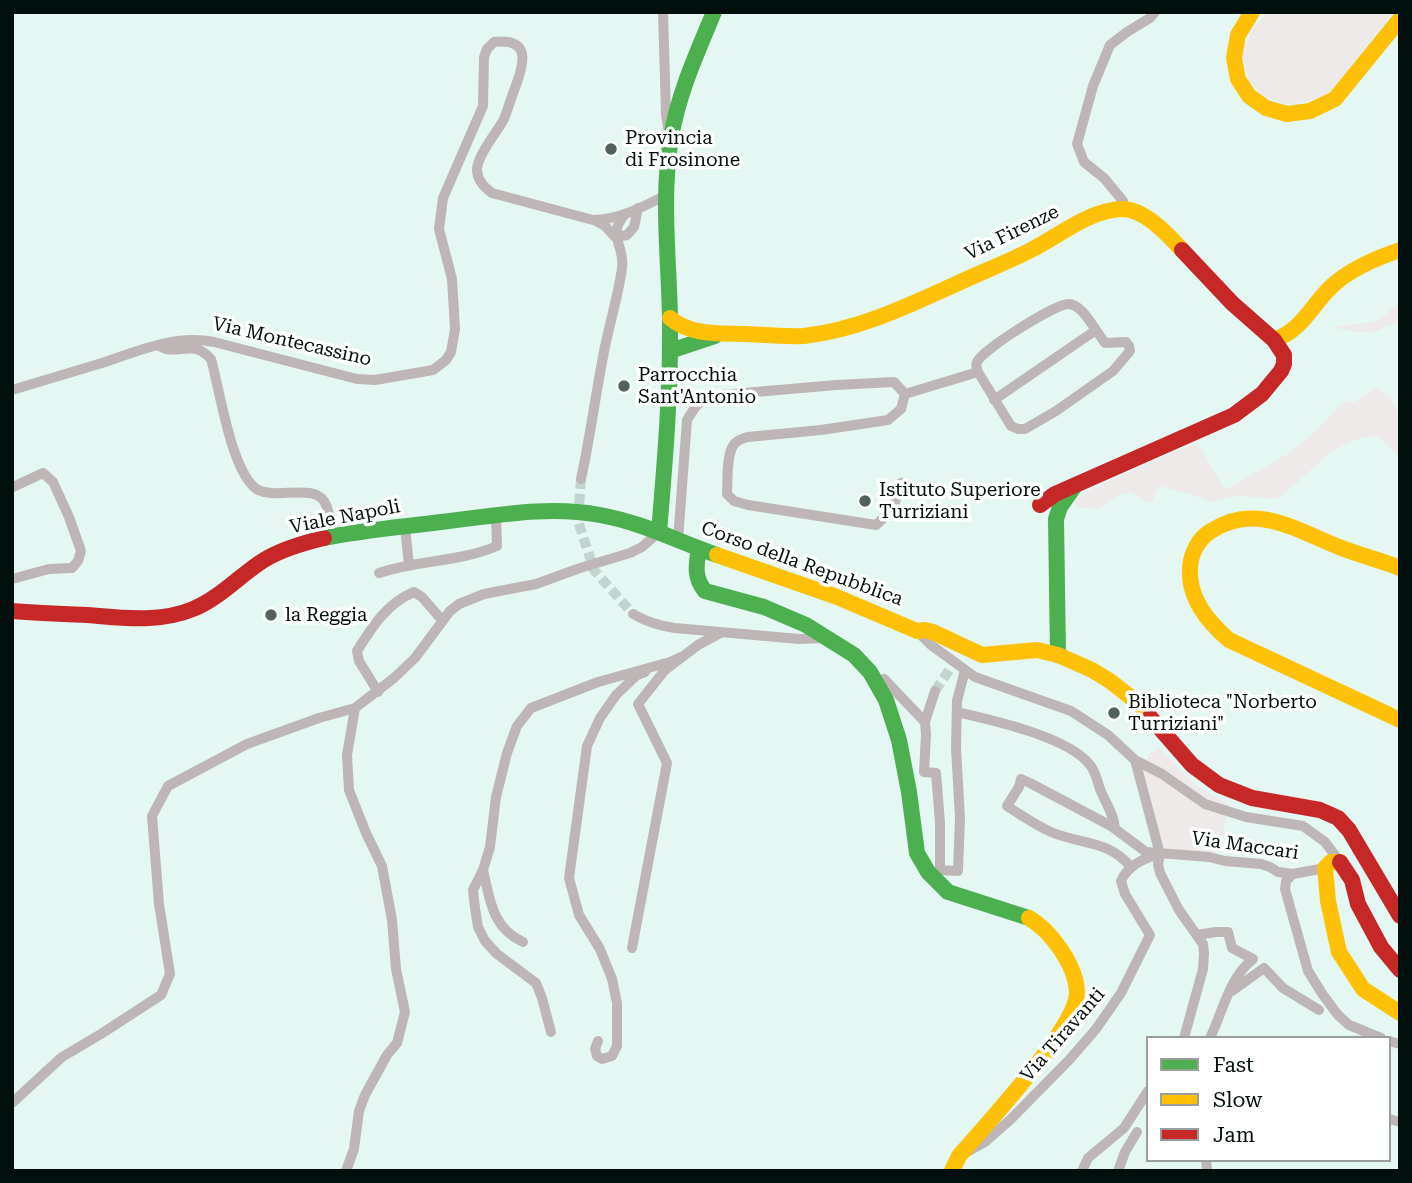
<!DOCTYPE html>
<style>
body{margin:0}
#map{position:relative;width:1412px;height:1183px;overflow:hidden;background:#e4f7f2;font-family:"Roboto Serif",serif}
canvas{display:block}
.frame{position:absolute;inset:0;border:14px solid #02100d;pointer-events:none}
.legend{position:absolute;left:1146px;top:1036px;width:245px;height:126px;box-sizing:border-box;background:#fff;border:2px solid #9a9f9e;margin:0;padding:9px 12px;list-style:none;font-size:21px;color:#02100d}
.legend li{display:flex;align-items:center;gap:14px;height:35px}
.legend b{width:35px;border:2px solid #9a9f9e}
</style>
<div id="map">
<canvas width="1412" height="1183"></canvas>
<div class="frame"></div>
<ul class="legend">
<li><b style="height:9px;background:#4caf50"></b>Fast</li>
<li><b style="height:9px;background:#ffc107"></b>Slow</li>
<li><b style="height:9px;background:#c62828"></b>Jam</li>
</ul>
</div>
<script>
const ctx = document.querySelector('canvas').getContext('2d');
ctx.lineJoin = 'round';
function fillPath(path, color) { ctx.fillStyle = color; ctx.fill(path, 'evenodd'); }
function strokePath(path, color, width, dash) { ctx.strokeStyle = color; ctx.lineWidth = width; ctx.lineCap = dash ? 'butt' : 'round'; ctx.setLineDash(dash || []); ctx.stroke(path); }
function drawText(font, color, halo, rows, align = 'center') {
  ctx.font = font + ' "Roboto Serif",serif'; ctx.lineWidth = 7; ctx.setLineDash([]); ctx.textBaseline = 'middle'; ctx.strokeStyle = halo; ctx.fillStyle = color; for (const [text, x, y, turn = 0] of rows) {
    ctx.save(); ctx.translate(x, y); ctx.rotate((+turn || 0) * Math.PI / 180); ctx.textAlign = isNaN(turn) ? turn : align; if (halo) ctx.strokeText(text, 0, 0); ctx.fillText(text, 0, 0); ctx.restore();
  }
}
const green = new Path2D(`
 M1268 12H1393L1329 94 1308 102 1285 104 1263 96 1248 79 1243 55 1250 33Z
 M1400 301V322L1372 332H1356L1331 327 1373 322 1386 314Z
 M1376 388 1390 396 1400 416V457L1388 445 1376 436 1360 438 1345 444 1326 456 1290 489 1276 499 1241 496 1223 498 1211 502 1188 493 1159 486 1152 503 1144 501 1131 492 1120 495 1099 509 1076 507 1074 502 1076 499 1083 493 1190 445 1198 446 1201 449 1225 490 1291 452 1315 431 1344 401 1354 402Z
 M1159 747 1184 775 1199 787 1228 804 1220 852 1167 850 1161 841 1143 769 1149 754Z`);
const streetTunnel = new Path2D(`
 M581 479 578 521 594 570 633 614
 M935 691 954 663`);
const street = new Path2D(`
 M663 12 666 115 669 133
 M1125 209 1123 201 1104 178 1084 162 1077 144 1093 86 1110 45 1127 32 1150 18 1155 12
 M596 221 605 226 615 237 627 235 634 227 638 208
 M158 345C177 358 191 337 211 359 220 391 230 463 253 486 269 503 311 482 324 501 331 512 330 526 332 538
 M978 372C977 368 975 366 977 362 982 350 1056 303 1069 304 1081 305 1090 322 1096 330
 M12 390C42 381 72 372 102 363 138 351 176 334 214 342L357 379 375 380 433 370 446 360 451 352 455 329 452 279 439 229 443 198 483 106 484 57 487 49 494 42C532 38 524 64 515 88 511 98 508 109 504 119 497 132 476 157 477 171 478 181 484 187 492 193L593 220C619 220 645 206 668 194
 M905 394 978 372 1011 426 1018 429H1025L1056 411 1113 371 1130 351 1129 346 1126 342 1105 343 1096 330 994 400
 M581 479C590 438 595 398 603 357 608 328 618 298 622 268 625 243 606 237 625 214
 M405 527 409 565
 M678 540 687 420 696 406 709 396 836 385 894 382 905 394 901 409 888 420 821 430 748 437C742 439 736 440 733 446 726 457 728 481 727 494L734 501 748 505 876 525 893 509 901 483
 M379 573C417 560 460 562 497 546L496 516
 M12 579 49 569 72 568 78 561 81 551 69 517 53 482 43 473 13 487
 M633 614C647 622 659 626 675 628L799 639 826 638
 M917 631 931 645 975 677 1071 711 1108 735 1135 760 1162 774 1205 804 1246 817 1303 826 1325 842 1340 862
 M877 684 884 679 925 722 926 734 924 772 936 773 940 823V870L958 871 960 818 956 748 957 701 965 670
 M378 692 359 661 357 651C372 627 387 603 414 592L422 597 442 620
 M957 712C992 720 1069 737 1090 765 1096 772 1097 781 1100 789 1106 804 1114 814 1115 829
 M925 722 935 691
 M1135 760 1160 854 1158 864 1160 873 1179 910 1203 944 1204 953 1203 969 1184 1038
 M1131 867C1107 839 1082 845 1051 832 1035 825 1021 815 1007 806L1019 787 1021 779 1030 783 1111 826 1146 852 1209 857 1225 861 1261 864 1270 867 1278 872 1293 874 1325 868
 M483 870C490 900 492 928 523 942
 M1293 874 1286 881 1285 889 1308 971 1323 995 1338 1015 1349 1025 1381 1038
 M1197 935 1216 932H1228L1232 948 1253 959C1229 978 1223 1011 1210 1038
 M632 948 667 763 638 704 665 670 698 645 722 632
 M1232 991 1264 968 1283 988 1319 1010
 M551 1032 542 998 536 983 497 954 485 941 478 927 475 908 473 890 483 870 490 847 496 797 507 753 517 726 531 708 598 682 670 662 681 657
 M598 1041 595 1049 597 1056 602 1059 612 1056 617 1046V1003L612 979 600 949 579 915 569 878 587 746 600 718 616 695 637 675 645 672
 M1389 1041 1400 1044
 M12 1103 62 1057 101 1034 161 995 170 974 159 904 152 816 168 786 247 744 319 718 355 708 394 678 415 658 450 611 459 604 484 594 536 584 580 568 630 553 642 547 659 532
 M1389 1119 1400 1122
 M967 1152 985 1142 1011 1119 1070 1059 1096 1029 1121 993 1150 935 1125 894 1121 881C1127 867 1143 858 1157 855
 M1206 1160 1207 1171
 M346 1171 354 1149 359 1111 365 1095 387 1055 397 1043 405 1012 396 969 392 920 382 866 366 833 349 790 347 755 355 708
 M1082 1171 1088 1158 1124 1128 1148 1091
 M1118 1171 1125 1152 1137 1132`);
const fast = new Path2D(`
 M670 351 715 336
 M659 532C665 461 671 390 670 319 669 259 661 198 671 138 678 94 697 53 714 12
 M324 538C363 530 402 527 441 522 494 516 547 505 600 515 644 523 676 541 717 555
 M699 549C696 565 694 578 705 591L764 607 806 625 854 655 870 672 886 700 899 740 909 792 917 853 928 872 948 892 1029 918
 M1058 655 1056 519 1060 507 1074 487`);
const slow = new Path2D(`
 M1252 12 1238 35 1234 58 1238 79 1249 96 1266 108 1287 114 1310 111 1335 99 1400 19
 M670 318C691 336 720 333 746 334 765 335 785 337 804 336 857 330 906 307 954 285 979 273 1006 263 1031 250 1059 236 1089 210 1122 209 1145 209 1168 235 1182 250
 M1274 340C1304 329 1311 305 1333 285 1352 268 1376 258 1400 250
 M717 555 837 597 917 631 925 630 933 632 982 655 1037 650 1058 655 1092 670 1110 681 1138 703 1150 717
 M1400 568C1380 560 1359 555 1339 547 1296 530 1255 502 1211 531 1199 538 1191 553 1190 567 1188 598 1207 621 1229 640L1400 720
 M1340 862H1331L1325 868 1328 901 1339 952 1363 989 1400 1013
 M952 1171 959 1156C984 1127 1078 1026 1077 992 1076 965 1051 931 1029 918`);
const jam = new Path2D(`
 M1040 505 1055 494 1234 415 1262 394 1281 371 1284 364V355L1274 340 1232 303 1182 250
 M12 611C37 613 62 614 87 615 122 618 160 623 193 609 220 598 240 575 264 560 282 549 303 543 324 538
 M1150 717 1192 765 1219 785 1252 798 1320 810 1338 818 1349 830 1400 916
 M1340 862 1352 880 1358 904 1381 947 1400 970`);
const markers = [
 [611,149,7,"#51615d"],
 [624,386,7,"#51615d"],
 [865,501,7,"#51615d"],
 [271,615,7,"#51615d"],
 [1114,713,7,"#51615d"]
];
const poiNames = [
 ["Provincia",625,138],
 ["di Frosinone",625,160],
 ["Parrocchia",638,375],
 ["Sant'Antonio",638,397],
 ["Istituto Superiore",879,490],
 ["Turriziani",879,512],
 ["la Reggia",285,615],
 ["Biblioteca \"Norberto",1128,702],
 ["Turriziani\"",1128,724]
];
const streetNames = [
 ["Via Firenze",1012,233,-26],
 ["Via Montecassino",292,342,13],
 ["Viale Napoli",345,517,-11],
 ["Corso della Repubblica",802,564,20],
 ["Via Maccari",1245,846,8],
 ["Via Tiravanti",1063,1035,-49]
];
fillPath(green, '#eeeae9');
strokePath(streetTunnel, '#c2d4d0', 10, [10, 5]);
strokePath(street, '#beb6b6', 10);
strokePath(fast, '#4caf50', 16);
strokePath(slow, '#ffc107', 16);
strokePath(jam, '#c62828', 16);
for (const [x, y, r, color] of markers) { const dot = new Path2D(); dot.arc(x, y, r, 0, 2 * Math.PI); ctx.fillStyle = color; ctx.fill(dot); strokePath(dot, '#fff', 2.5); }
drawText('19px', '#02100d', '#fff', poiNames, 'left');
drawText('19px', '#02100d', '#fff', streetNames);
</script>
